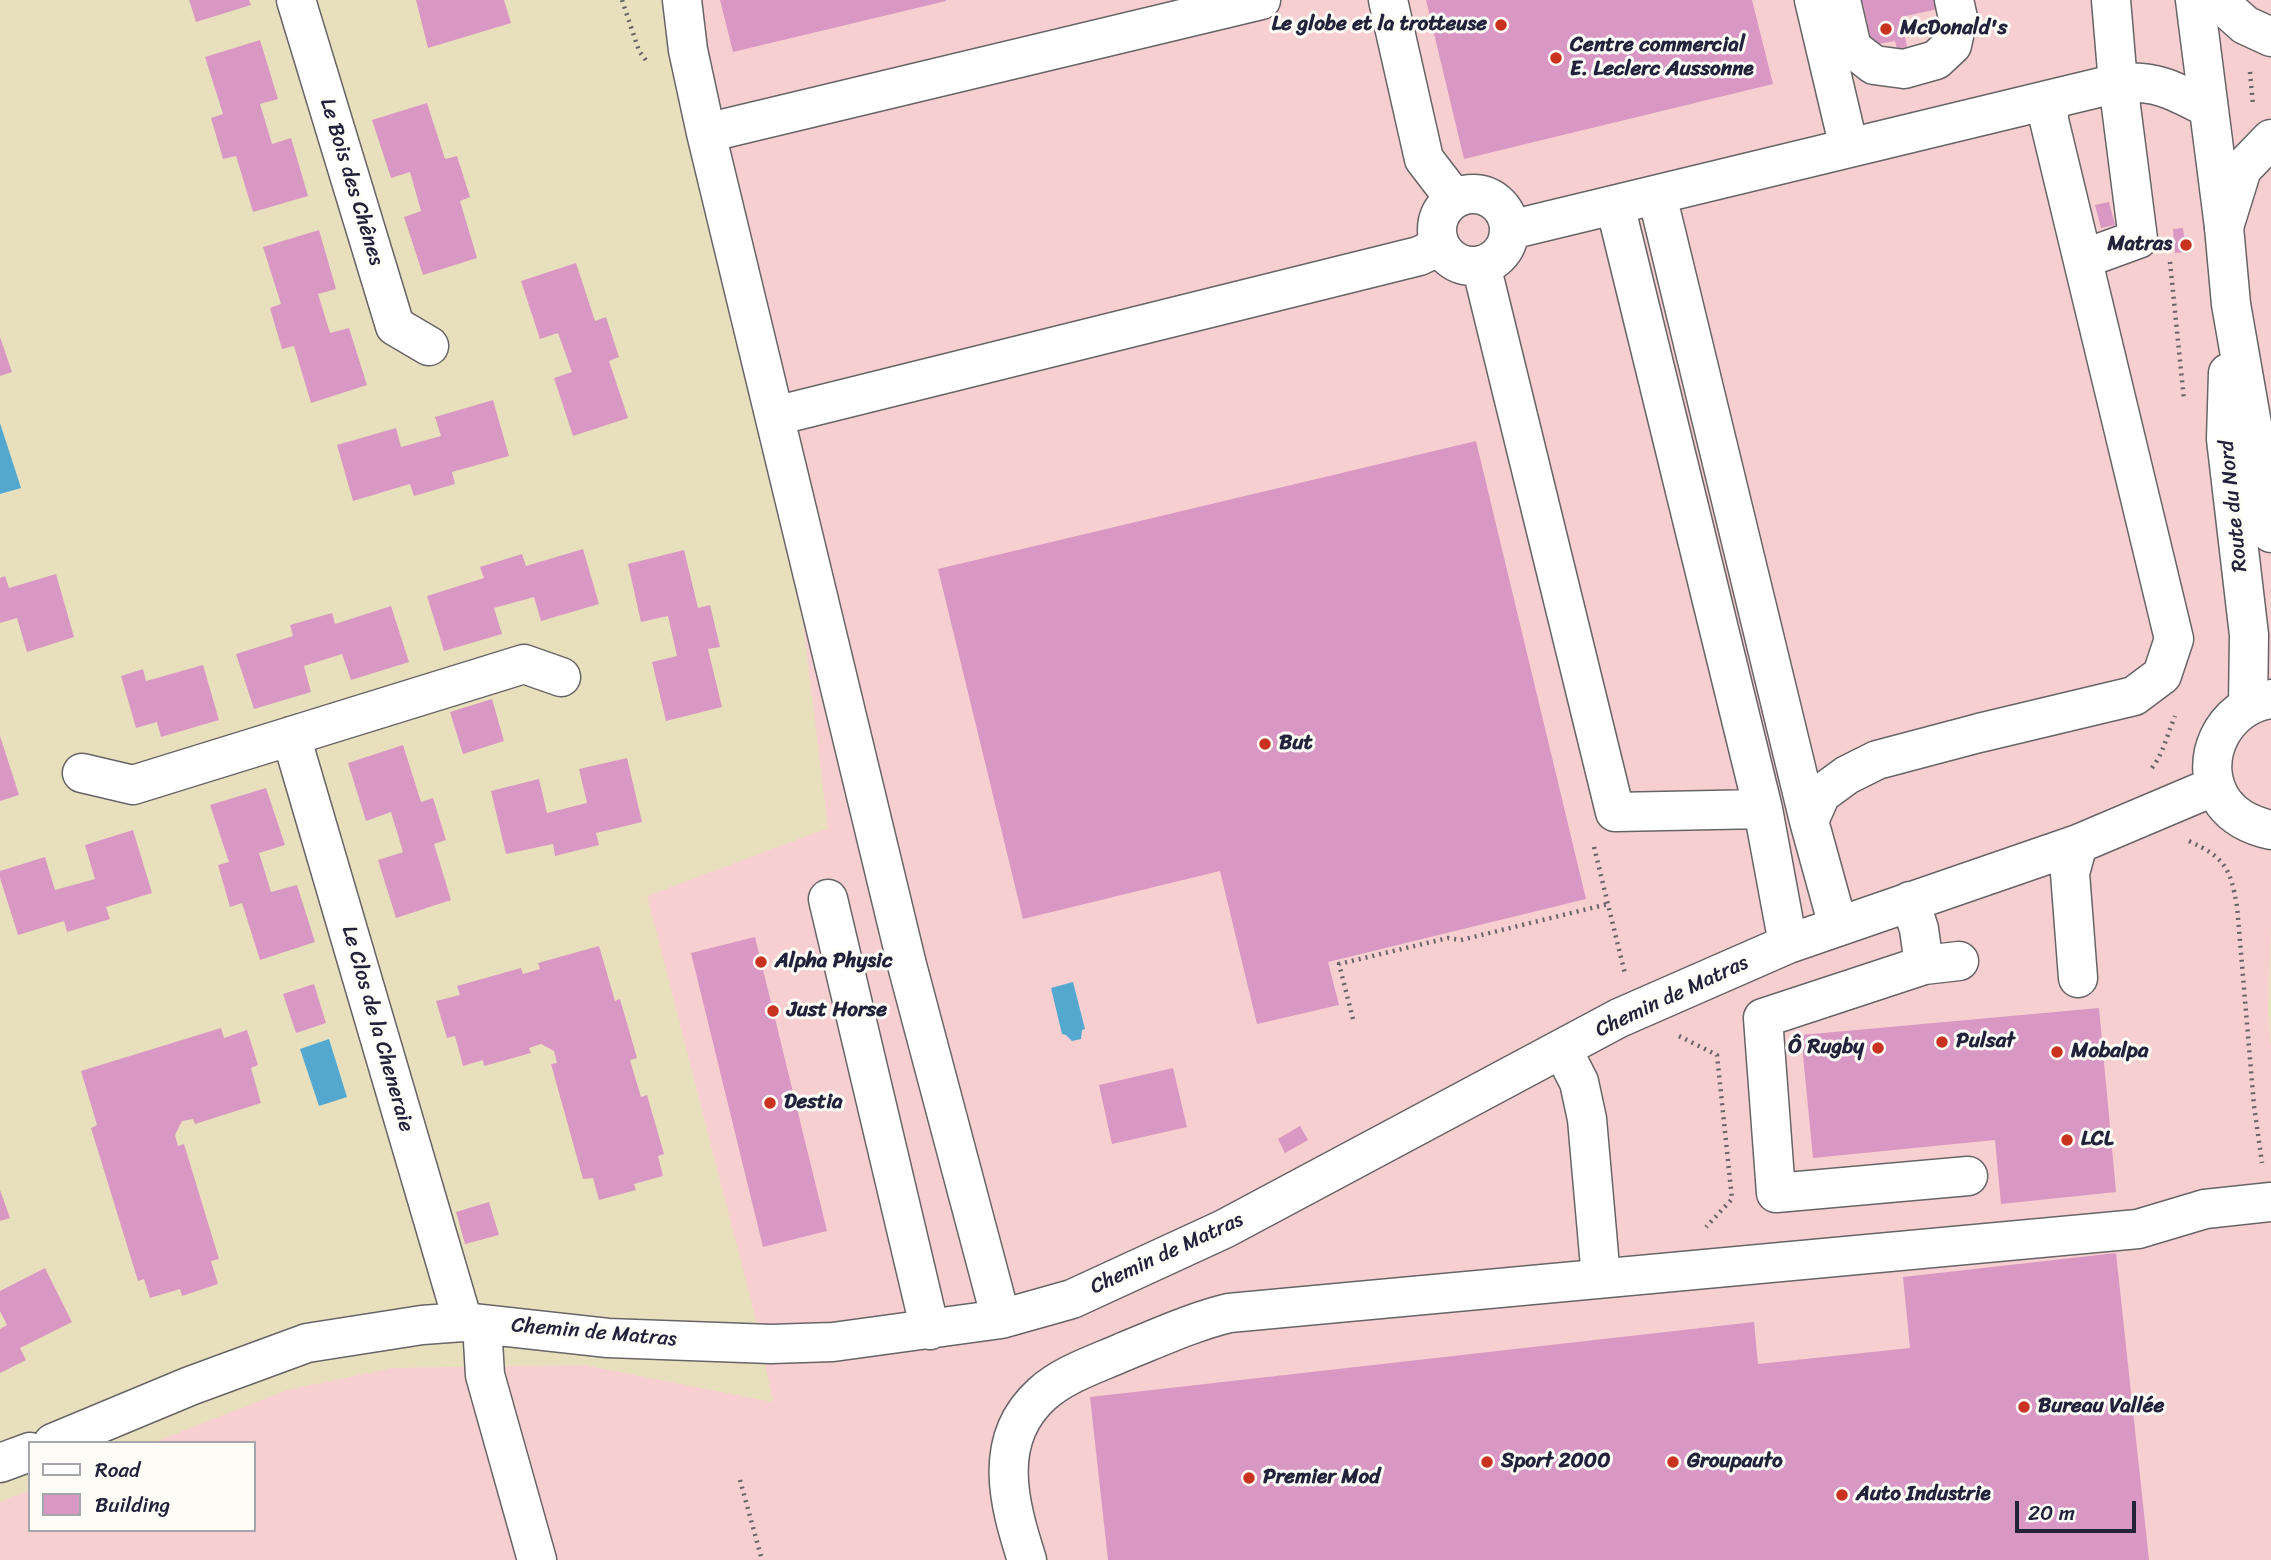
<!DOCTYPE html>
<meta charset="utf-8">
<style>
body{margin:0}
#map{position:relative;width:2271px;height:1560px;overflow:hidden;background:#e8e0bc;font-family:Sriracha,sans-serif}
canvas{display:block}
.legend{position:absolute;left:28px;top:1441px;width:228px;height:91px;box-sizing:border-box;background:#fdfcf7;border:2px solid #a5a5ac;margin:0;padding:9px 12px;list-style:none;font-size:21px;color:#22223b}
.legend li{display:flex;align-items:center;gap:14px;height:35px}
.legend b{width:35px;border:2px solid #a5a5ac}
.scale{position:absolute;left:2015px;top:1501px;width:121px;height:32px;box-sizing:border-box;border:4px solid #22223b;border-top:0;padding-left:9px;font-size:21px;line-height:24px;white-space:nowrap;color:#22223b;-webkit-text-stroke:5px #fdfcf7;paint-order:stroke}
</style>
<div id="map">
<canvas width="2271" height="1560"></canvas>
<ul class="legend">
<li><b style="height:9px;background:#fff"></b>Road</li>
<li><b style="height:19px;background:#d998c3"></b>Building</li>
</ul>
<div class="scale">20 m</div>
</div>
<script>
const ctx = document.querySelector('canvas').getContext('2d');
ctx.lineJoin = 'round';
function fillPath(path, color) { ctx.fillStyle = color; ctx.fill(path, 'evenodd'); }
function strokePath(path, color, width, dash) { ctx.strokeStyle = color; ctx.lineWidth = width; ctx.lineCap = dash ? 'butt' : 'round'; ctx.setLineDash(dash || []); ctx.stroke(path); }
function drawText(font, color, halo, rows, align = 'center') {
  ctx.font = font + ' Sriracha,sans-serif'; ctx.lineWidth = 6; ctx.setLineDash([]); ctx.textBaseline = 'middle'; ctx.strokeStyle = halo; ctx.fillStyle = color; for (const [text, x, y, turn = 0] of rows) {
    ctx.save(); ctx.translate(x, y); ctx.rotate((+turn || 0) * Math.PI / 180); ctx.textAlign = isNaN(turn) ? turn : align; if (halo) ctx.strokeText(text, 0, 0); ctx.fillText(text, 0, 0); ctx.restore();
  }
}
const built = new Path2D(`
 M661 0H2271V928L2268 1010 2271 1049V1560H0V1502L30 1490V1530H254V1443H152L287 1390 393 1368 583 1365 773 1402 753 1309 647 896 828 828 795 558Z`);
const water = new Path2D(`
 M0 423 21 488 0 494Z
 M1073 982 1085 1029 1082 1030 1081 1039 1072 1041 1066 1035 1062 1034 1051 988Z
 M329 1039 347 1097 319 1106 300 1049Z`);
const building = new Path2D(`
 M189 0H249L251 5 196 22Z
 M416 0H504L511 23 428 48Z
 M720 0H946V1L733 52Z
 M1426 0H1752L1773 84 1464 159Z
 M1858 0H1936L1938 9 1901 17 1907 47 1897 49 1895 41 1872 45 1863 3 1859 4Z
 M260 40 278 99 260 104 272 144 291 138 308 196 253 212 236 156 223 159 211 118 223 114 205 57Z
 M427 103 445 159 457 156 470 197 460 201 477 258 423 275 404 217 421 211 410 172 391 178 372 120Z
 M2109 202 2115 225 2101 228 2095 205Z
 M2183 228 2186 252 2175 253 2173 229Z
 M319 230 336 289 318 294 330 333 349 328 367 385 311 403 294 346 282 349 270 308 281 304 263 247Z
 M576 263 595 321 606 317 619 357 609 361 628 418 573 436 554 378 572 372 558 333 540 339 521 281Z
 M0 337 12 372 0 376Z
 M493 400 509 456 452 472 455 484 414 496 410 484 353 501 337 445 396 428 401 447 441 436 435 417Z
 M1476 441 1586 899 1328 962 1339 1005 1257 1024 1220 871 1023 919 938 569Z
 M583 549 599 604 541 621 534 597 494 608 502 634 444 651 427 596 484 578 480 567 522 554 526 566Z
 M684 550 698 608 710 605 720 647 708 649 722 707 666 721 652 662 677 656 668 616 641 622 628 564Z
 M56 574 74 637 27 652 17 618 0 623V578L5 576 9 588Z
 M391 606 409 662 351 680 342 654 304 666 311 692 254 709 236 654 293 636 290 625 332 613 335 624Z
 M203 665 219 720 161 737 157 722 136 728 121 676 143 669 146 681Z
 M492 699 504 741 463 754 450 712Z
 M0 736 19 795 0 801Z
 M403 745 421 802 433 798 446 840 434 844 451 900 396 918 378 860 403 852 391 812 366 821 348 763Z
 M627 758 642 822 596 833 599 845 555 856 553 844 506 854 491 791 539 779 547 813 587 803 579 769Z
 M266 788 285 845 259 853 271 892 297 885 315 942 260 960 242 903 230 907 218 865 229 862 210 805Z
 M133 830 152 893 106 907 110 919 67 932 64 921 18 935 0 878V871L45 857 55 890 95 879 85 845Z
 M755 937 827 1231 763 1247 691 953Z
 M599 946 615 1001 620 999 637 1058 630 1060 641 1097 647 1095 664 1154 658 1156 663 1176 634 1184 636 1190 599 1200 593 1178 583 1179 551 1064 557 1063 554 1051 541 1044 529 1048 531 1053 484 1066 483 1060 463 1066 455 1036 447 1038 436 1001 460 995 457 986 521 968 523 974 540 969 538 963Z
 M314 984 326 1023 296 1033 283 994Z
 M2099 1008 2116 1192 2001 1204 1995 1140 1813 1158 1801 1035Z
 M221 1028 224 1038 247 1030 258 1065 251 1068 261 1103 195 1124 193 1119 182 1121 175 1135 178 1146 184 1144 219 1259 211 1261 218 1284 182 1296 180 1289 150 1298 144 1279 138 1281 91 1128 97 1125 81 1071Z
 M1173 1068 1187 1127 1112 1144 1099 1085Z
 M1300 1126 1308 1140 1285 1153 1278 1139Z
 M0 1190 10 1218 0 1221Z
 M489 1202 499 1235 465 1244 456 1212Z
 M2116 1253 2149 1560H1108L1090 1397 1754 1322 1758 1364 1910 1348 1903 1277Z
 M45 1268 72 1322 20 1348 26 1360 0 1373V1329L7 1325 0 1311V1291Z`);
const path = new Path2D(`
 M622 0 639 51 648 63
 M2250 72 2253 105
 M2170 262 2184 400
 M2152 768C2164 752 2167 735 2175 716
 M2189 841C2225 858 2230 867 2237 906L2254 1106 2262 1163
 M1594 847 1625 974
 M1353 1019 1339 964 1448 938 1461 940 1608 904
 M1679 1036 1717 1055 1732 1199 1706 1227
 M740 1480 762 1560`);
const minor = new Path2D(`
 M296 0 395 326 429 346
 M682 0 688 50 706 133 907 965 1001 1319
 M1388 0 1424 159 1454 198
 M1814 0 1849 148
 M1841 0 1852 48 1874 65 1904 69 1936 60 1952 45 1958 18 1954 0
 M2217 0 2245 25 2271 37
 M706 133 1261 0
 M1437 230a36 36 0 1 1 72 0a36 36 0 1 1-72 0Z
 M1657 195 1809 821 1838 926
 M1615 205 1763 809 1788 944
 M2224 227 2242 169 2271 139
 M1510 230 2118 83C2157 80 2175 91 2208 108
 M2083 259 2138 239 2118 83 2111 0
 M1481 265 1615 812 1763 809
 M775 416 1419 256 1440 246
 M291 736 463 1322
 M82 773 133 785 524 664 561 677
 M1809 821 1821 794 1847 775 1877 760 1979 733 2134 696 2162 675 2174 639 2049 120V100
 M2078 844 2070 873 2078 978
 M828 899 930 1330
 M1910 901 1919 929 1924 965
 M1959 961 1924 965 1763 1018 1776 1193 1968 1176
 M1562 1049 1579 1082 1587 1119 1601 1278
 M482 1324 485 1375 537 1560
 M53 1443 190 1386 307 1343 422 1325 463 1322 608 1338 771 1344 833 1342 1001 1319 1072 1299 1224 1229 1619 1018 1788 944 2078 844 2215 786
 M0 1463 30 1452
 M1027 1560C1009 1504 991 1440 1042 1394 1064 1374 1096 1364 1123 1352 1158 1338 1192 1322 1229 1313L2138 1229 2205 1209 2271 1202`);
const major = new Path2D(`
 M2195 0 2224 227 2231 304 2271 533
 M2228 373 2226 439 2249 635 2248 706
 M2271 699C2223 705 2195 763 2224 803 2236 819 2253 826 2271 830`);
const markers = [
 [1501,25,7,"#c8321e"],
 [1886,29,7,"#c8321e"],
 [1556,58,7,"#c8321e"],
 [2186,245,7,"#c8321e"],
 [1265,744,7,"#c8321e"],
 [761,962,7,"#c8321e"],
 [773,1011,7,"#c8321e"],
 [1942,1042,7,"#c8321e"],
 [1878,1048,7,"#c8321e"],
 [2057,1052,7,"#c8321e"],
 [770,1103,7,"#c8321e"],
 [2067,1140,7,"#c8321e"],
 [2024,1407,7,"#c8321e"],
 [1487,1462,7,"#c8321e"],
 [1673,1462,7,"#c8321e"],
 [1249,1478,7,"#c8321e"],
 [1842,1495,7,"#c8321e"]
];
const poiNames = [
 ["Le globe et la trotteuse",1487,25,"right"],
 ["McDonald's",1900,29],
 ["Centre commercial",1570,46],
 ["E. Leclerc Aussonne",1570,70],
 ["Matras",2172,245,"right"],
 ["But",1279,744],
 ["Alpha Physic",775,962],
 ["Just Horse",787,1011],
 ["Pulsat",1956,1042],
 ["Ô Rugby",1864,1048,"right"],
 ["Mobalpa",2071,1052],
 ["Destia",784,1103],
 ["LCL",2081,1140],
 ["Bureau Vallée",2038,1407],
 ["Sport 2000",1501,1462],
 ["Groupauto",1687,1462],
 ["Premier Mod",1263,1478],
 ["Auto Industrie",1856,1495]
];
const streetNames = [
 ["Le Bois des Chênes",351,182,73],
 ["Route du Nord",2234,506,-96],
 ["Chemin de Matras",1672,997,-25],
 ["Le Clos de la Cheneraie",377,1029,74],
 ["Chemin de Matras",1167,1254,-25],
 ["Chemin de Matras",594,1333,5]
];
fillPath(built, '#f7cfd0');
fillPath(water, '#54a8d0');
fillPath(building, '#d998c3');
strokePath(minor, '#676468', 41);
strokePath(major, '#676468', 41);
strokePath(path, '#676468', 4.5, [2, 5]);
strokePath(minor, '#fff', 38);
strokePath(major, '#fff', 38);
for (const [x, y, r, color] of markers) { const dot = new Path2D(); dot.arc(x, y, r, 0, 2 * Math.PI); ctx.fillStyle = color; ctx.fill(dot); strokePath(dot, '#fdfcf7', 2.5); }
drawText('bold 21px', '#22223b', '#fdfcf7', poiNames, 'left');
drawText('21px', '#22223b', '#fdfcf7', streetNames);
</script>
